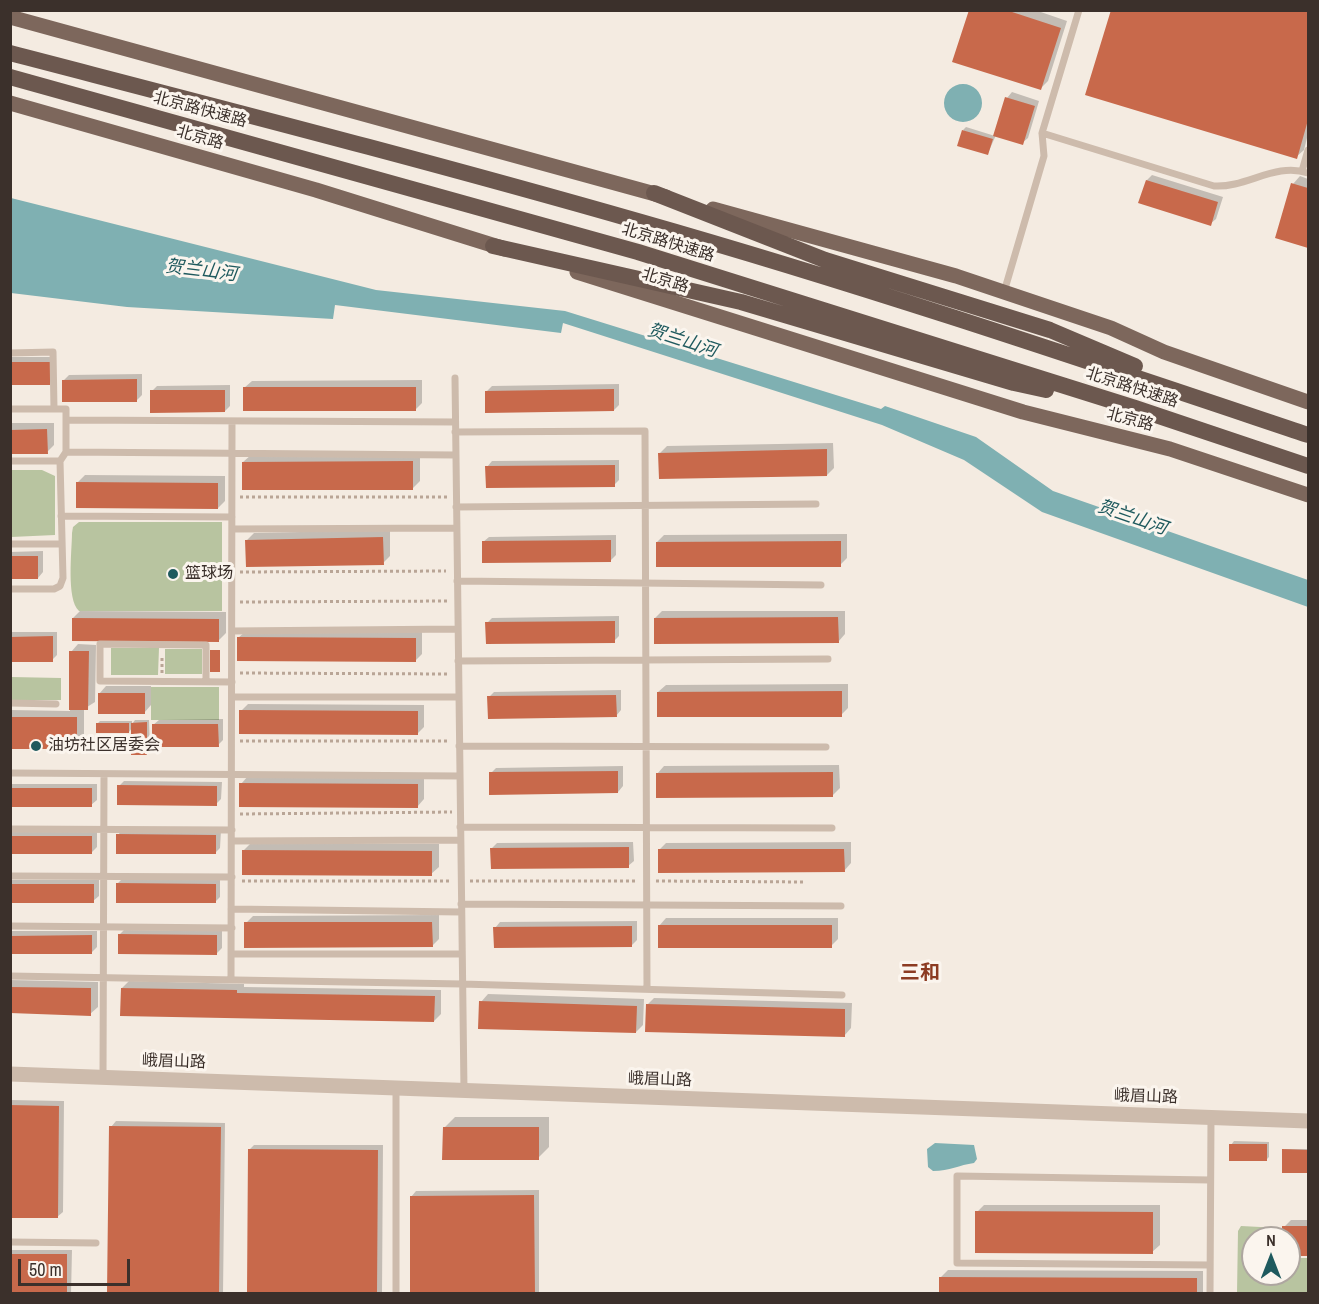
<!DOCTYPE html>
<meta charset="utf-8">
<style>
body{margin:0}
#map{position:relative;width:1319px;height:1304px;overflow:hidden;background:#f4ebe1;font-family:"Archivo Narrow",sans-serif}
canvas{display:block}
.frame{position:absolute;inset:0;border:12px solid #3b302b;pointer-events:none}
.north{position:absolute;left:1241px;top:1226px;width:60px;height:60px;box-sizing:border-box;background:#fbf5ee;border:2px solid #aea6a0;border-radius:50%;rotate:0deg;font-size:16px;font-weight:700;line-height:24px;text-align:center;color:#3b302b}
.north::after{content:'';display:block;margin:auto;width:21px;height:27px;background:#1f5a5e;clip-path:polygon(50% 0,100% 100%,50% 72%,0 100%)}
.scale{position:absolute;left:18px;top:1259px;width:112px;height:27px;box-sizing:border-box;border:3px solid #3b302b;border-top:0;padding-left:8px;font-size:18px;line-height:21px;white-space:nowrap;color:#3b302b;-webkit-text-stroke:4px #fbf5ee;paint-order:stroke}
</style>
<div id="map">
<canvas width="1319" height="1304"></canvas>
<div class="frame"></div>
<div class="north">N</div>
<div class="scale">50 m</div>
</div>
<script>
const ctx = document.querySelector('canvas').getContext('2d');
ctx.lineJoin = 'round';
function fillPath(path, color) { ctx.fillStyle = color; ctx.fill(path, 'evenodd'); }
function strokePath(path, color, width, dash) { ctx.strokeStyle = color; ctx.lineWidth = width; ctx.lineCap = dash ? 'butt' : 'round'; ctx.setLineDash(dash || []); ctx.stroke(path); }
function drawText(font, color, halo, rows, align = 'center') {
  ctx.font = font + ' "Archivo Narrow","Noto Sans SC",sans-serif'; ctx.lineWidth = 6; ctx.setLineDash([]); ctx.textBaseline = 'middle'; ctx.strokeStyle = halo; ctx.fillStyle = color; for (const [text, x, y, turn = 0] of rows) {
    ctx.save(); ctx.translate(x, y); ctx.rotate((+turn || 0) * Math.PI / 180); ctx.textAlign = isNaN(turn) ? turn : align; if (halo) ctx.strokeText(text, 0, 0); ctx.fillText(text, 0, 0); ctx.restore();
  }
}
const green = new Path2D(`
 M11 470H42L55 476V535L11 537Z
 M79 522H222V611H79C66 599 72 551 72 533L73 527Z
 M111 648H159L158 675H111Z
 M165 649H202V674H165Z
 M11 677 61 678V700H11Z
 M151 687H219V720H151Z
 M1241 1226 1280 1228V1238H1253V1274H1289V1258H1308V1293H1237L1238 1231Z`);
const water = new Path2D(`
 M944 103a19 19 0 1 1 38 0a19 19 0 1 1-38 0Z
 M11 198 376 290 565 311 881 409 885 406 976 437 1053 491 1308 580V607L1042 512 964 460 882 425 563 323 561 333 335 305 333 319 127 307 11 293Z
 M935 1143 974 1145 977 1159 974 1163C959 1165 950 1171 933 1171L928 1167 927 1149Z`);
const shadow = new Path2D(`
 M970 10H1035L1067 21 1048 81 1041 88Z
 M1112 10H1308V134L1304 150 1296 157Z
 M1012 92 1039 101 1028 138 1022 143 996 135 988 153 963 130 966 127 995 136 1007 98Z
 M1152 175 1223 197 1216 219 1210 224 1140 202 1147 180Z
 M1300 176 1308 179V246L1277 237 1293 184Z
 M10 357H54L55 378 49 383H10Z
 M142 374V395L137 400 64 380 69 375Z
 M422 380V403L415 410 244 388 252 381Z
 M619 384V405L614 410 487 391 492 386Z
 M230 385V406L225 411 152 391 157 386Z
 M10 423H54V445L47 452 10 453Z
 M833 443 834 468 827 475 660 453 667 446Z
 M251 455H420V481L413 488 243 462Z
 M619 460V480L614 485 487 467 492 461Z
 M85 475 225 476V501L218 508 78 482Z
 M390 530V556L383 563 247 540 254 533Z
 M847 534V558L840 565 657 542 664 535Z
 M616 535V555L611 560 483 542 489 537Z
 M43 551V572L38 578H10V552Z
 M80 611 226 612V633L219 640 73 618Z
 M662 611H845V634L838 642 655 618Z
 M619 616V636L614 641 487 623 492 618Z
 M246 631 422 632V654L415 661 238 638Z
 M10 632H57V655L52 660 10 661Z
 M78 644 96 645 95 702 84 709V741L76 748 10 747V710L70 711 71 652Z
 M848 684V708L841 715 658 692 666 685Z
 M106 686H151V705L144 713 99 694Z
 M621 690V710L616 716 489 697 494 692Z
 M248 704 424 705V727L417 734 241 711Z
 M223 719V740L218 745 153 725 159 720Z
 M135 720H149L150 751 146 754 132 728 129 732 97 724 100 721H132V724Z
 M839 765 840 788 832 796 657 774 664 766Z
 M623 766V786L618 792 491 773 496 768Z
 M248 776 424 777V799L417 807 241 784Z
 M124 781 222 782 221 799 216 804 119 786Z
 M10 784H97V800L91 805H10Z
 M123 829 221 830 220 848 215 853 118 835Z
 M10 831H97V847L92 852H10Z
 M633 842 634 861 628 866 492 848 497 843Z
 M851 842V863L844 871 659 850 666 843Z
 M251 843 439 844V867L431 874 243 851Z
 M123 878 220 879V897L215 902 118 883Z
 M10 880H99V896L93 901H10Z
 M439 915V939L432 946 246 923 253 916Z
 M666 918H838V939L831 946 659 926Z
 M637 921V940L632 945 495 928 500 922Z
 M124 930 222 931V948L217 953 119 935Z
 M10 931H97V947L92 952 10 953Z
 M10 980 98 982V1007L90 1014 10 1011Z
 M129 981 244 984V987L441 990V1014L434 1021 122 988Z
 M488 994 644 999 643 1025 636 1032 481 1002Z
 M654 998 852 1003 851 1028 844 1036 647 1005Z
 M10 1100 64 1101 63 1212 57 1217H10Z
 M455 1117H549V1147L538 1158 444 1128Z
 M116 1121 225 1123 223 1294H109L111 1127Z
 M1234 1141 1269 1142V1157L1266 1160 1231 1145Z
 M254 1145H383L382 1294H248L249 1150Z
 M1285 1149H1308V1171H1284Z
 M539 1190V1294H412L411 1197 416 1191Z
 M984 1205H1160V1245L1152 1252 977 1212Z
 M1291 1220H1308V1255H1289V1238H1284V1227Z
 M10 1250H72L71 1294H10Z
 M948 1270 1203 1271V1294H941V1277Z`);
const building = new Path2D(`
 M969 10H1006L1061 28 1041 90 952 62Z
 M1111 10H1308V120L1297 159 1085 95Z
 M1005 97 1035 106 1023 145 993 136Z
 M962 130 993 139 988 155 957 146Z
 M1146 180 1218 202 1211 226 1138 203Z
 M1291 183 1308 188V248L1275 238Z
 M10 362H50V385H10Z
 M137 379V402H62V380Z
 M243 387H416V411H243Z
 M614 389V411L485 413V391Z
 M150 390H225V412L150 413Z
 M47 429 48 454H10V430Z
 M827 449V476L659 479 658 453Z
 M413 461V490H242V462Z
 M615 465V487L486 488 485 466Z
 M76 482 218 483V509L76 508Z
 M383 537 384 565 246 567 245 540Z
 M611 540V562L482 563V541Z
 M841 541V567H656V542Z
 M10 556H38V579H10Z
 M838 617 839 643 654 644V618Z
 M72 618 219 619V642L72 641Z
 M615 621V643L486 644 485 622Z
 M53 636V662H10V637Z
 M237 637 416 638V662L237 661Z
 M210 650H220V672H210Z
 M69 651H89L88 710H69Z
 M842 691V717H657V692Z
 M98 693H145V714H98Z
 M616 695 617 717 488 719 487 696Z
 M239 710 418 711V735L239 734Z
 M10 717H77V749H10Z
 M147 722V755H131V723Z
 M96 723H129V733H96Z
 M152 724H218L219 747H152Z
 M618 771V793L489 795V772Z
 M833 772V797L656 798V773Z
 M239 783 418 784V808L239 807Z
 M117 785 217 786V806L117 805Z
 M10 788H92V807H10Z
 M116 834 216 835V854H116Z
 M10 836H92V854H10Z
 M629 847V868L491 869 490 848Z
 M658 849H844L845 872 658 873Z
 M242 850 432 851V876L242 875Z
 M116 883 216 884V903H116Z
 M10 884H94V903H10Z
 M244 922H432L433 947 244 948Z
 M658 925H832V948H658Z
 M632 926V947L494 948 493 927Z
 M118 934 217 935V955L118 954Z
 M92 935V954H10V936Z
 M10 987 91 988V1016L10 1013Z
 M121 988 237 990V993L435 996 434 1022 120 1016Z
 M479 1001 637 1006 636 1033 478 1029Z
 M646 1004 845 1009V1037L645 1032Z
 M10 1105 59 1106 58 1218H10Z
 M109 1126 221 1127 219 1293H107Z
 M443 1127H539V1160H442Z
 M1229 1144H1267V1161H1229Z
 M248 1149 378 1150 377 1293H247Z
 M1282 1149 1308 1150V1173H1282Z
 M534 1195 535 1293H410V1196Z
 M975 1211 1153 1212V1254L975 1253Z
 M1282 1226H1308V1256H1289V1238H1282Z
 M10 1254H67V1293H10Z
 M939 1277 1197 1278V1293H939Z`);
const path = new Path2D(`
 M240 497H447
 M240 572 446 571
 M240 602 450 601
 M162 673V656
 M240 673 449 674
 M240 741H449
 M240 814 452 812
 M242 881H452
 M470 881H638
 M656 881 806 882`);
const service = new Path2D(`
 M1042 133 1214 186C1247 188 1275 162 1308 173
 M1302 171 1308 150
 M1004 292 1044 156 1042 133 1079 10
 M10 353 53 352 54 409
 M455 378 464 1090
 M10 409H66V452
 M66 420 455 422
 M455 432 645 431 647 989
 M10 461H60L63 578 60 586 54 589H10
 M60 461 66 452 456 455
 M456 507 816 504
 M61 516 232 517
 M232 529 456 528
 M10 544H62
 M457 581 821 585
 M232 631 458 629
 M458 661 828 659
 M206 682V645L100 644V681L232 682
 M232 697H459
 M10 703 56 704
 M459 746 826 747
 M10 773 460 776
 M460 827 832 828
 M10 829 232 830
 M232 841 460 840
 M10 876 232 877
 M461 904 841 906
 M231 909 461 912
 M10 926 232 928
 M231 954H462
 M10 976 462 984 842 995
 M231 980 232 421
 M103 1077 104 774
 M396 1088V1294
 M10 1242 96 1243
 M1210 1265 957 1263V1176L1210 1180
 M1210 1294 1211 1118`);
const tertiary = new Path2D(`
 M10 1074 1308 1121`);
const primary = new Path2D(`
 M10 17 666 197
 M10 103 316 190 505 249
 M713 209 956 276 1111 328 1164 352 1308 402
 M577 272 1023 412 1170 449 1308 495`);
const trunk = new Path2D(`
 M10 53C221 108 432 162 641 222 866 286 1087 361 1308 435
 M10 77 638 252 1135 408 1308 466
 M654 193 825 260 1050 330 1135 366
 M493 246 741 302 1014 383 1046 390`);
const markers = [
 [173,574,6,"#1f5a5e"],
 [36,746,6,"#1f5a5e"]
];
const streetNames = [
 ["北京路快速路",200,110,15],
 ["北京路",200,138,16],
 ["北京路快速路",668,243,17],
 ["北京路",665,281,17],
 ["北京路快速路",1132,388,18],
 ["北京路",1130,420,15],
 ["峨眉山路",174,1062,2],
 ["峨眉山路",660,1080,2],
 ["峨眉山路",1146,1097,2]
];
const poiNames = [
 ["篮球场",185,574],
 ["油坊社区居委会",48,746]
];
const waterNames = [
 ["贺兰山河",201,271,7],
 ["贺兰山河",682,341,18],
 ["贺兰山河",1132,518,19]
];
const quarterNames = [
 ["三和",920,974]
];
fillPath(green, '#b8c4a0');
fillPath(water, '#7fb0b2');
fillPath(shadow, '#0003');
fillPath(building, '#c8694b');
strokePath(path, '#b9a596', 3, [3, 3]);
strokePath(service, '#cdbbac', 7);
strokePath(tertiary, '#cdbbac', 15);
strokePath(primary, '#7d675c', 15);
strokePath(trunk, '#6c584f', 16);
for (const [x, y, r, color] of markers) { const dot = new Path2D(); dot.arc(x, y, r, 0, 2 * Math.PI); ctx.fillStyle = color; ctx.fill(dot); strokePath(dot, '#fbf5ee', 2); }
drawText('16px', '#3b302b', '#fbf5ee', streetNames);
drawText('16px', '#3b302b', '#fbf5ee', poiNames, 'left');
drawText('italic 18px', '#1f5a5e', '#fbf5ee', waterNames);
drawText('bold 20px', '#8c3b22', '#fbf5ee', quarterNames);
</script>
